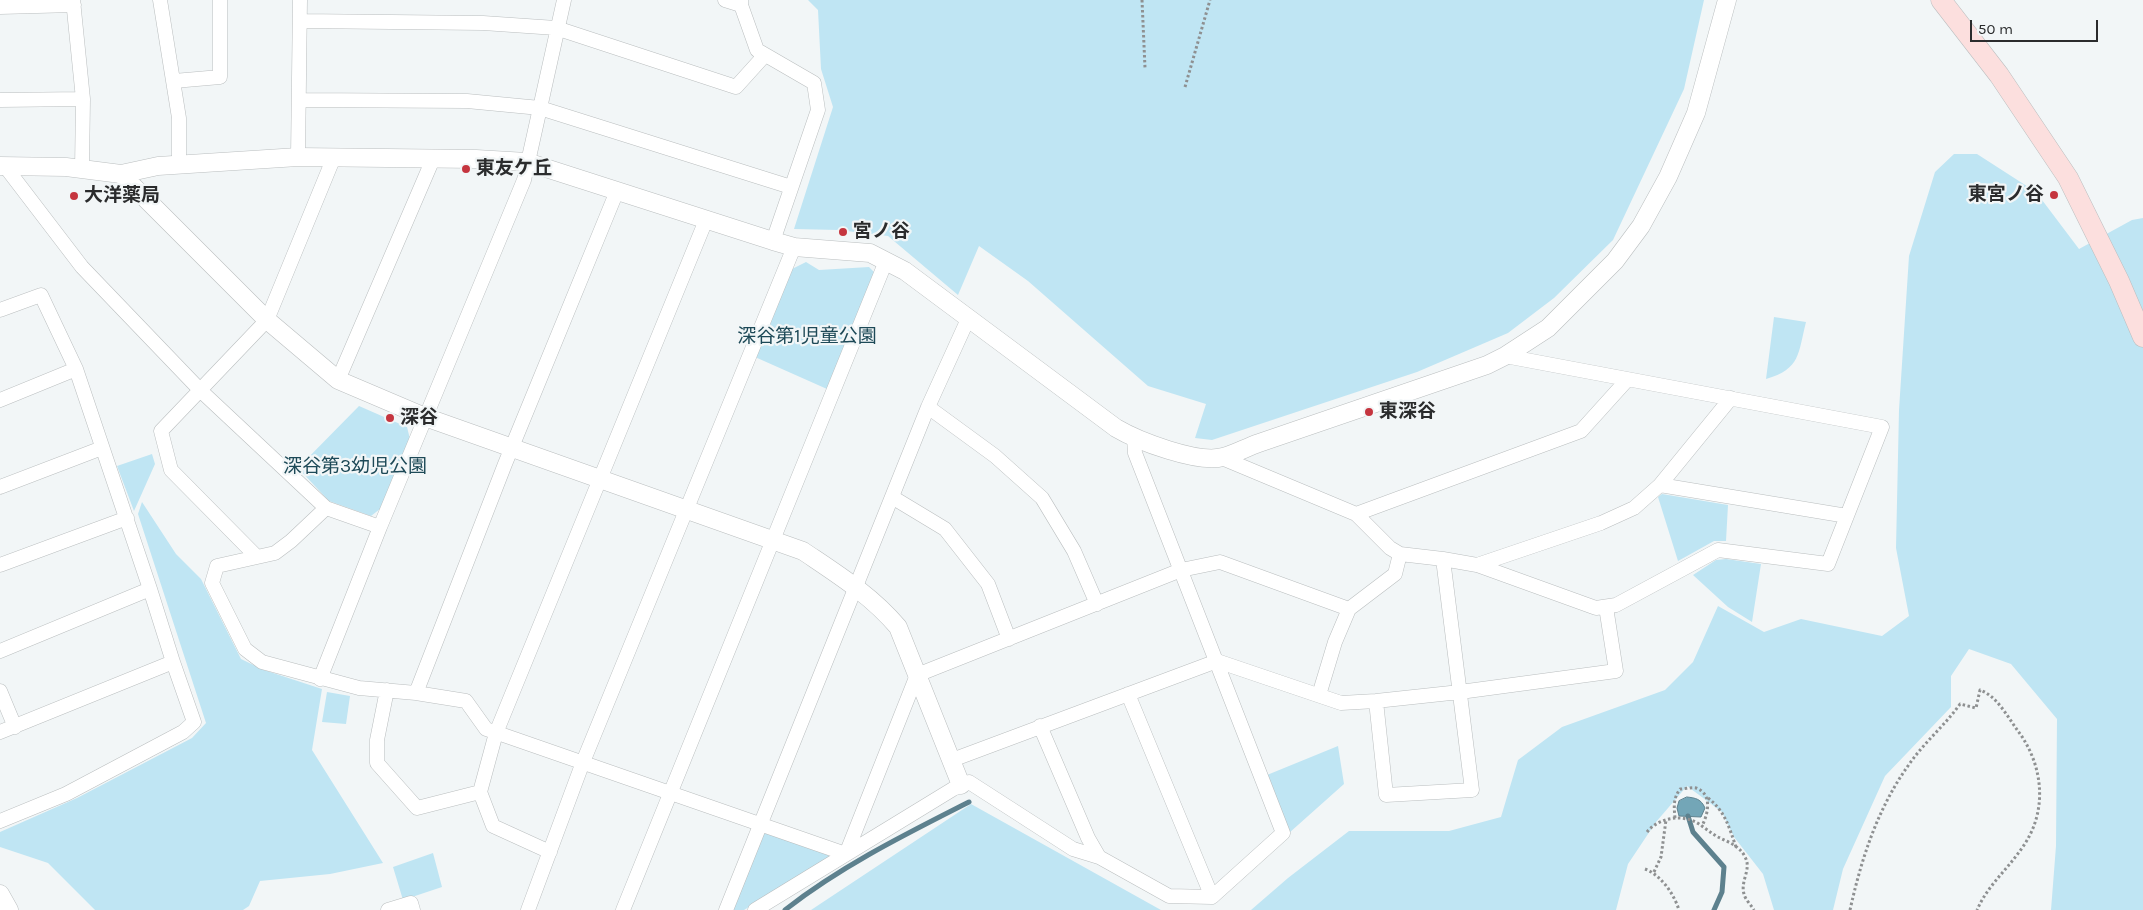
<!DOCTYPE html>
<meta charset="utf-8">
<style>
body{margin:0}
#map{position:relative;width:2143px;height:910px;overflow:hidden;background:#f2f6f7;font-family:Karla,sans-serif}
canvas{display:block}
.scale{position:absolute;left:1970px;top:20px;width:128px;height:22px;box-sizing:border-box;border:2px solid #2b2c2d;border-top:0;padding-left:6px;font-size:15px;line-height:18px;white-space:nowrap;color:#2b2c2d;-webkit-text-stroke:4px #f2f6f7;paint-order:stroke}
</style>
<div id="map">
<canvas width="2143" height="910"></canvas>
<div class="scale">50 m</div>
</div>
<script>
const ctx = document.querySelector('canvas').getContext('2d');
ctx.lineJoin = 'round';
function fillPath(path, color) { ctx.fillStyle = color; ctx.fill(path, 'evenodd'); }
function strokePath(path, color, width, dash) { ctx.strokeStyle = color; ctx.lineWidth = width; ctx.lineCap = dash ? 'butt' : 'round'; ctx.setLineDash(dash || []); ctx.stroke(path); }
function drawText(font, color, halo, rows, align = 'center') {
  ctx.font = font + ' Karla,"Noto Sans JP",sans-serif'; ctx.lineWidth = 4.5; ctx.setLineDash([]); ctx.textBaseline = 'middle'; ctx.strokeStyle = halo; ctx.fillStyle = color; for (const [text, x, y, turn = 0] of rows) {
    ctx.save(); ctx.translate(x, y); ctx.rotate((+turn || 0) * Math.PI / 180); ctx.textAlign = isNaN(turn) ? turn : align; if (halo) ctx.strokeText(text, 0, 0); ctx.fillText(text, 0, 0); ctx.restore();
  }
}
const green = new Path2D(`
 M808 0H1704L1684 89 1613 240 1554 298 1508 333 1417 372 1212 440 1195 438 1206 404 1148 386 1028 281 979 246 958 295 888 236 838 230 794 229 833 107 821 69 818 10Z
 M1954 154H1977L2036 192 2079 249 2132 220 2143 218V910H2051L2056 846 2057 719 2011 664 1969 649 1951 676V707L1885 776 1843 869 1833 910H1774L1763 874 1734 837 1722 812 1687 786 1656 822 1628 864 1616 910H1251L1288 878 1349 831H1449L1501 817 1518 760 1562 727 1665 690 1693 662 1718 606 1764 632 1801 619 1882 636 1909 616 1896 548 1899 410 1909 256 1935 172Z
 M806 262 819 270 869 267 875 273 827 389 755 357 792 269Z
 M1774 317 1806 322C1798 353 1801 369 1766 379Z
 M359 406 407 427 410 439 380 509 371 516 329 501 298 468Z
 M152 454 155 464 134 511 117 466Z
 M1662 494 1728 505 1726 541H1714L1678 561 1658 497Z
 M142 502 176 554 201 579 241 659 264 670 322 689 312 750 383 863 330 874 260 881 249 906 243 910H95L48 863 0 847V832L77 798 192 738 206 723 138 514Z
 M1726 559 1761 564 1752 622 1728 607 1693 575 1716 560Z
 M327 692 350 696 346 724 322 722Z
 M1338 746 1344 784 1289 833 1267 775Z
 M971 804 1161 910H811Z
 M763 829 833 855 744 910H732Z
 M433 853 442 887 403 900 393 867Z`);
const water = new Path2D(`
 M1687 797C1696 798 1701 799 1705 808L1701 817 1679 816 1677 808 1679 801Z`);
const stream = new Path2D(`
 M1688 816 1693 832 1724 867 1722 892 1714 910
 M785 910C841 866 906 834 969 802`);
const path = new Path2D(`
 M1142 0 1145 68
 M1185 87 1210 0
 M1708 798C1725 811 1729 827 1736 847
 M1675 818C1674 806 1673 799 1680 789 1685 789 1692 787 1696 788 1713 794 1708 814 1702 826
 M1647 832C1658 818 1682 813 1699 824 1705 828 1711 833 1718 837 1728 842 1740 846 1745 857 1752 869 1740 881 1744 894 1745 899 1751 905 1754 910
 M1645 869C1661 875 1674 894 1679 910
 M1654 872 1661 857 1666 820
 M1850 910C1862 856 1879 804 1913 759 1927 740 1946 724 1960 704L1976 708 1980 690C1997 696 2007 716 2018 731 2044 766 2048 812 2022 848 2007 870 1988 885 1977 910`);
const minor = new Path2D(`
 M73 0 83 99 82 169
 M160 0 179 118V165
 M564 0 524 180 380 527 326 508 291 541 275 553 217 566 212 583 245 649 262 662 359 688 416 693 466 701 486 729 846 854 917 675 1181 570 1220 562 1349 609
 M725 0 741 5
 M741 0V5L757 50 814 83 818 110 773 241
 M0 7 74 5
 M300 21 483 23 556 28 736 87 764 56
 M174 81 220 77V0
 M0 100 83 99
 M299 100 467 101 540 108 791 187
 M298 157 300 0
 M4 165 82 267 201 391 326 508
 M0 310 41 295 76 369 150 589 173 662 194 722 183 732 66 794 0 821
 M338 380 433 159
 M0 400 76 369
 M928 407 995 456 1042 498 1074 551 1097 604
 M1222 458 1356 514 1390 548 1400 554 1443 559 1477 565 1596 608 1616 605 1718 550 1828 564 1882 427 1505 356
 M1660 485 1847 516
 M0 487 102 448
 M892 497 945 529 988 584 1009 639
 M1356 514 1581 431 1627 380
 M256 556 171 470 161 431 267 320 334 157
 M0 565 127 518
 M1477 565 1601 523 1634 508 1660 485 1731 398
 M0 651 150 589
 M320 679 380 527
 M387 690 377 740V763L417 808 480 792
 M0 691 15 727
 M416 693 505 464 617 191
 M1128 694 1212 897
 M1319 695 1335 642 1349 609 1395 574 1400 554
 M1376 701 1386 795 1472 790 1443 559
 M1040 726 1088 838 1099 857
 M0 732 173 662
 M952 760 1217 661 1341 703 1376 701 1460 692 1616 671 1606 607
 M550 852 493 826 480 792 496 733 706 220
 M388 910 411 903 413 910
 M528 910 583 762 794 247
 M623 910 886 261
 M726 910 928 407 968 319
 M755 910 953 789 969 782 1073 849 1099 857 1169 896 1212 897 1283 833 1135 453 1134 438`);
const tertiary = new Path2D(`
 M0 166 66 167 121 174 158 166 298 157 476 159 527 162 773 241 794 247 870 253 905 271 1116 428C1138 441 1198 464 1223 457 1235 454 1247 447 1259 443L1487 365 1505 356 1548 328 1615 261 1641 226 1668 177 1696 113 1727 0
 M121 174 267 320 338 380 425 417 803 551C837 574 871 595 898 627L961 785
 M0 894 9 910`);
const secondary = new Path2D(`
 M1941 0 1999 75 2068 178 2119 281 2143 337`);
const markers = [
 [466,169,5,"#c5353f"],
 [2054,195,5,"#c5353f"],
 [74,196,5,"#c5353f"],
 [843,232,5,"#c5353f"],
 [1369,412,5,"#c5353f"],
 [390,418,5,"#c5353f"]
];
const poiNames = [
 ["東友ケ丘",476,169],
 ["東宮ノ谷",2044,195,"right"],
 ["大洋薬局",84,196],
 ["宮ノ谷",853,232],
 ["東深谷",1379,412],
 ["深谷",400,418]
];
const parkNames = [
 ["深谷第1児童公園",807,337],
 ["深谷第3幼児公園",355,467]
];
fillPath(green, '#bfe5f3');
fillPath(water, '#73a6b7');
strokePath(water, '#5d818e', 1);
strokePath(stream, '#5d818e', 5);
strokePath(minor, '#babebf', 15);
strokePath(tertiary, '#babebf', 19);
strokePath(secondary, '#babebf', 21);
strokePath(path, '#8e9091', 3, [2.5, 2.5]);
strokePath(minor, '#fff', 14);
strokePath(tertiary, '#fff', 18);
strokePath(secondary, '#fcdfde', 20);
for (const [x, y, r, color] of markers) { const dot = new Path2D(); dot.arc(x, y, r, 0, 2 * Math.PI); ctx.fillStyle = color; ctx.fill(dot); strokePath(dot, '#f2f6f7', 2); }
drawText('bold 19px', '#2b2c2d', '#f2f6f7', poiNames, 'left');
drawText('19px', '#1d4957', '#f2f6f7', parkNames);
</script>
